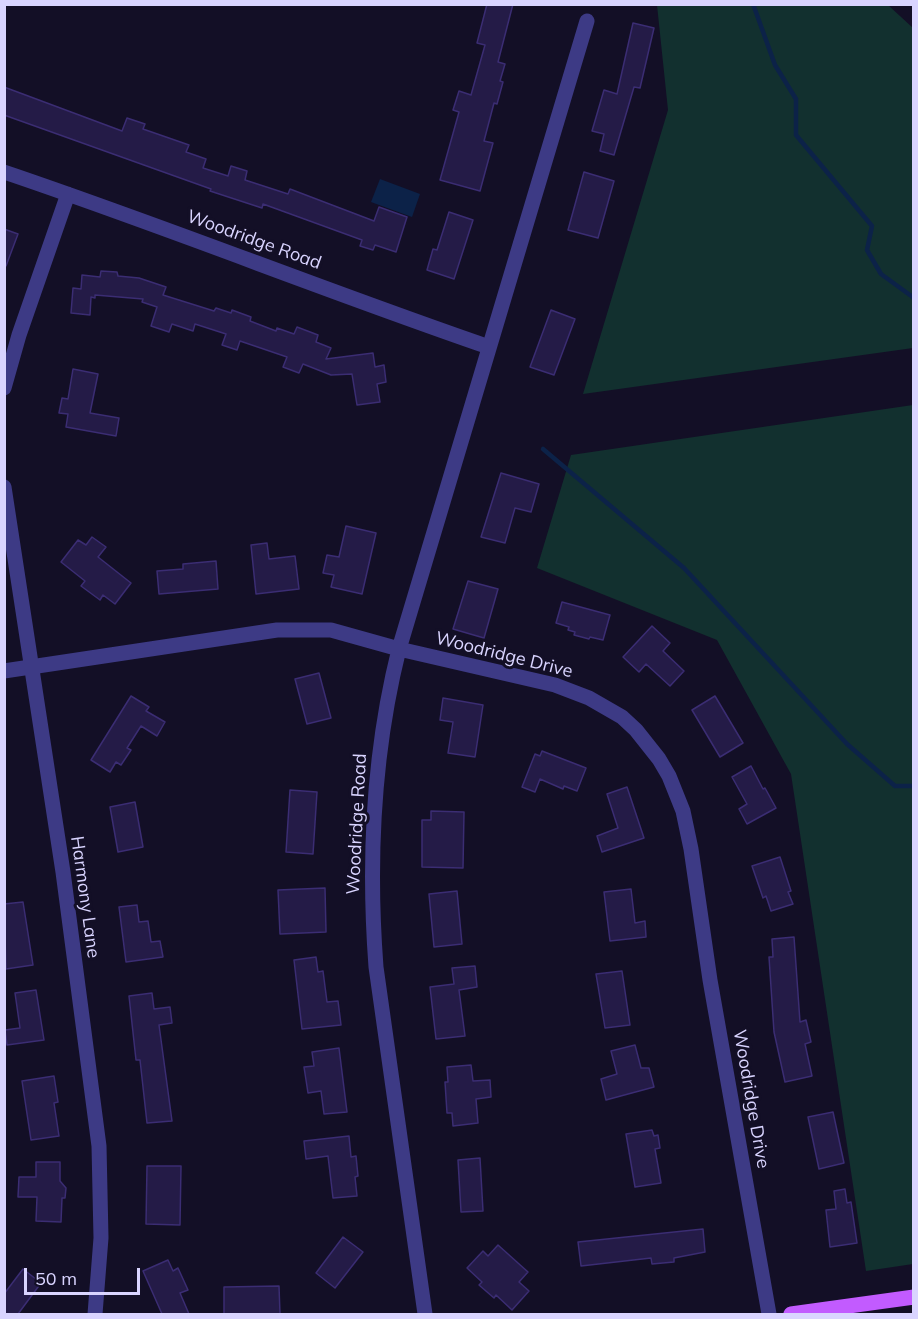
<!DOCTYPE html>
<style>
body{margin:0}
#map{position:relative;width:918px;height:1319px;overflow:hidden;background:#130f26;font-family:Mulish,sans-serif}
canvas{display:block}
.frame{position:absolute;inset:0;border:6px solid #d9d4ff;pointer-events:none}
.scale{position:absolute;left:24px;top:1268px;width:116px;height:27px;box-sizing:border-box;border:3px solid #d9d4ff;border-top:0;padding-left:8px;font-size:18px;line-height:21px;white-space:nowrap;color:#d9d4ff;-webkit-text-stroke:4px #130f26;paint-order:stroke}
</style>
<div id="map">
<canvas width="918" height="1319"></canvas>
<div class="frame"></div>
<div class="scale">50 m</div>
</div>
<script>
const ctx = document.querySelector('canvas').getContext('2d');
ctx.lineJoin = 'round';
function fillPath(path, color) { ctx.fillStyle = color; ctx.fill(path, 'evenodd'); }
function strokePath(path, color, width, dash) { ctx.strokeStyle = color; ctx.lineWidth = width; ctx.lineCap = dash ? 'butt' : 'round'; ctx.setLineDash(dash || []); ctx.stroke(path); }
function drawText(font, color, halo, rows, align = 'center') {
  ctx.font = font + ' Mulish,sans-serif'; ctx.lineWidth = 6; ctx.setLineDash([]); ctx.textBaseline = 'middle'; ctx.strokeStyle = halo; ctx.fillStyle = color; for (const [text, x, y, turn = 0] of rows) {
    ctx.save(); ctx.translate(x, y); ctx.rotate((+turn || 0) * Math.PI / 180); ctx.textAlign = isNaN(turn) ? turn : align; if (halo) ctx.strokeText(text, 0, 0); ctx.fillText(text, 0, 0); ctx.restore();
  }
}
const green = new Path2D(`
 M657 5H888L913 28V348L583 394 668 110Z
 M913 405V1264L866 1271 791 774 717 640 537 568 571 455Z`);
const water = new Path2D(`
 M380 179 420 194 412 217 371 202Z`);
const stream = new Path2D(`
 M753 4 775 65 796 99V135L872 226 867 250 881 274 914 298
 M543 449 684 568 847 744 895 786H914`);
const building = new Path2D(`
 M487 4H513L498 62 505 64 500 81 503 82 497 104 494 103 484 141 493 143 480 191 440 180 459 112 453 110 459 91 471 95 485 45 477 43Z
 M633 23 654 28 640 88 634 87 614 155 600 151 604 134 592 131 604 90 617 94Z
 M4 87 122 131 127 118 145 124 143 129 189 145 186 152 206 159 203 168 228 176 231 166 247 171 245 180 288 194 290 189 374 221 379 207 407 217 396 252 375 245 373 250 360 246 362 240 263 204 262 208 210 191 211 189 4 115Z
 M584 172 614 181 598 238 568 230Z
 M449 212 473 220 454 279 427 270 433 249 437 250Z
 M4 229 18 234 6 266H4Z
 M101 271 117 272 118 276 139 278 166 287 163 295 214 311 216 308 231 313 232 310 251 317 250 321 276 331 277 328 294 334 297 327 318 335 316 342 331 348 326 359 373 353 375 367 384 365 386 382 377 384 380 402 357 405 352 374 331 375 303 364 299 373 283 367 287 357 240 341 237 350 222 345 226 334 195 324 193 331 172 324 169 332 151 326 157 307 142 302 143 299 95 295V298L91 297 90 315 71 313 73 288 81 289 82 275 100 277Z
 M551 310 575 319 554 375 530 367Z
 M73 369 98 374 90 413 119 418 116 436 66 427 68 414 59 413 62 398 68 399Z
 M501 473 539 484 531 512 515 508 505 543 481 537Z
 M346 526 376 533 362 594 331 587 334 575 323 573 327 555 339 557Z
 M92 537 106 547 98 557 131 583 115 604 103 595 100 600 81 586 85 581 61 562 78 540 86 545Z
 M267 543 269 559 295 556 299 589 256 594 251 545Z
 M216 561 218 589 159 594 157 571 183 569V564Z
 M468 581 498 589 484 638 453 629Z
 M562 602 610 615 603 640 590 637 589 639 574 635 575 632 568 630 569 627 556 623Z
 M652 626 670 643 663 651 684 671 670 686 646 664 639 672 623 657Z
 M319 673 331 718 307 724 295 679Z
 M131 696 149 707 146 711 165 722 157 736 141 726 127 748 131 750 121 765 116 762 110 772 91 760Z
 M715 696 743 743 720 757 692 710Z
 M443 698 483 705 475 757 448 753 453 722 440 720Z
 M542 751 586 768 577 791 564 786 563 789 540 779 535 792 522 787 535 754 540 756Z
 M751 766 763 789 765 788 776 808 747 824 739 809 747 804 732 777Z
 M627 787 644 838 602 852 597 836 618 828 607 794Z
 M290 790 317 792 313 854 286 852Z
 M135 802 143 847 118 852 110 807Z
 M431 811 464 812 463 868 422 867V820H431Z
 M780 857 791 891 788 892 793 904 771 911 766 896 763 898 752 866Z
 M325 888 326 932 280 934 278 890Z
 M631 889 635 923 645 921 646 937 610 941 604 892Z
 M457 891 462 944 434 947 429 894Z
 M23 902 33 965 6 969 4 904Z
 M137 905 139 922 148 921 151 942 160 941 163 957 126 962 119 907Z
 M794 937 800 1022 806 1020 811 1042 805 1044 812 1076 785 1082 774 1032 769 957H773L772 939Z
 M316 957 318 972 323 971 327 1002 338 1001 341 1025 302 1029 294 960Z
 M475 966 477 987 459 990 465 1036 436 1039 430 987 454 984 452 968Z
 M622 971 630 1025 605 1028 596 974Z
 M36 990 44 1040 7 1045 5 1030 20 1028 15 993Z
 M152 993 154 1009 170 1007 172 1023 159 1025 172 1121 147 1123 140 1060H136L129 996Z
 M635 1045 641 1068H649L654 1087 606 1100 601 1079 617 1074 611 1051Z
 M339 1048 347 1112 324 1114 321 1091 308 1093 304 1067 314 1066 312 1052Z
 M471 1065 473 1081 490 1080 491 1097 476 1099 478 1123 453 1126 452 1113H447L445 1082H448L447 1067Z
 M54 1076 58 1102 54 1103 59 1136 31 1140 22 1081Z
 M833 1112 844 1163 819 1169 808 1117Z
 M652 1130 654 1136 658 1135 660 1148 655 1149 661 1183 635 1187 626 1134Z
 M349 1136 351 1157 356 1156 358 1176 355 1177 357 1196 333 1198 328 1156 306 1159 304 1141Z
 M480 1158 483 1211 461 1212 458 1160Z
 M36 1162H60V1181L66 1188 65 1198H62L61 1222 36 1221 37 1197H18L19 1177H36Z
 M147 1166H181L180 1225 146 1224Z
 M845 1189 847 1203 851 1202 857 1243 830 1247 826 1210 836 1209 834 1191Z
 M703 1229 705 1252 674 1258V1262L652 1264 651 1258 581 1266 578 1242Z
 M343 1237 363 1252 335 1288 316 1273Z
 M498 1245 528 1272 519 1282 529 1291 512 1310 496 1295 494 1298 479 1285 482 1282 467 1268 483 1251 488 1256Z
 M168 1260 173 1271 178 1268 188 1290 180 1293 189 1314H162L143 1271Z
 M23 1269 41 1283 18 1314H4V1294Z
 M279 1286 280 1314H224V1287Z`);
const minor = new Path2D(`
 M4 172C167 227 326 291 489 347
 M4 388 19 335 68 194
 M4 487 63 872 99 1146 101 1238 95 1314
 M4 671 277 630H331L399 649 555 685 589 698 622 717 636 730 659 759 669 776 683 811 691 849 710 980 769 1314
 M425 1314 376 967C368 861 373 753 399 649L587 21`);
const major = new Path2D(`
 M791 1314 914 1297`);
const streetNames = [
 ["Woodridge Road",254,240,20],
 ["Woodridge Drive",504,655,14],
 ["Woodridge Road",357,824,-87],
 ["Harmony Lane",85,897,82],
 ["Woodridge Drive",751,1099,80]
];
fillPath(green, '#12302f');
fillPath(water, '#0c2248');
strokePath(stream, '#0c2248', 4.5);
fillPath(building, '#241b47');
strokePath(building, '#3b2d73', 1.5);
strokePath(minor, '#3d3a85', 15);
strokePath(major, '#c25bff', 15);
drawText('18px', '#d9d4ff', '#130f26', streetNames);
</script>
